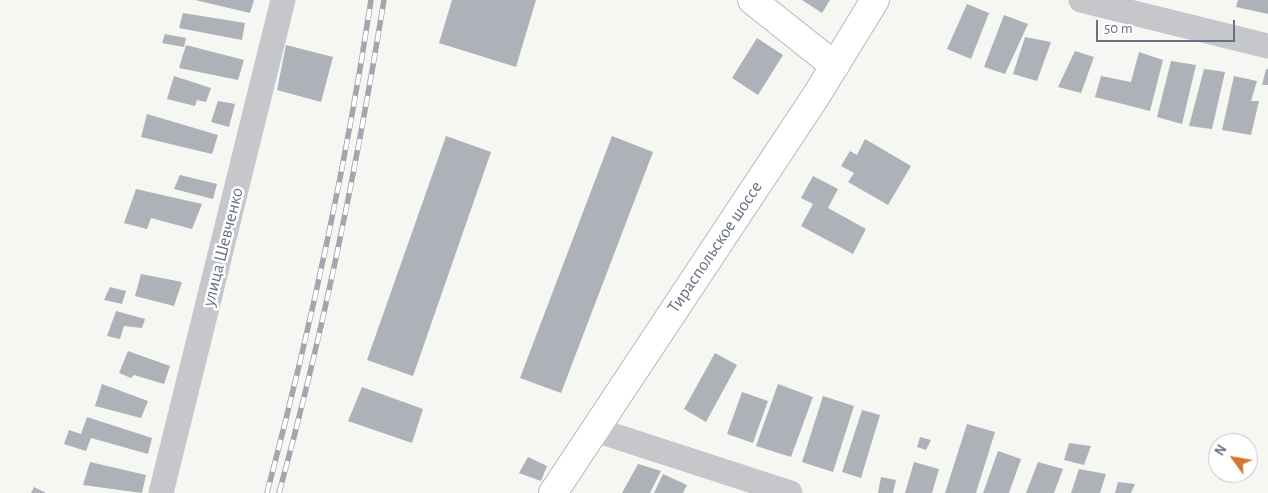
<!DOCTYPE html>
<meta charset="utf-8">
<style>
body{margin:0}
#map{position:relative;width:1268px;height:493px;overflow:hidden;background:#f6f6f3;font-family:"Alegreya Sans",sans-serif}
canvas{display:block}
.north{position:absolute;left:1208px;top:433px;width:50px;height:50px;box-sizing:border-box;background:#fff;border:1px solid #c2c6cd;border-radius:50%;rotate:302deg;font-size:14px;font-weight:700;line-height:20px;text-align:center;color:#677182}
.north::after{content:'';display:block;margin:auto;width:18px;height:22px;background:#d87531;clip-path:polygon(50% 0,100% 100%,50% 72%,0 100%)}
.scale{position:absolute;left:1096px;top:20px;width:139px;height:22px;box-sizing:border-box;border:2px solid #677182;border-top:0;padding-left:6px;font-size:15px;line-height:18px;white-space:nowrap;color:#677182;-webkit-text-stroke:4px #fff;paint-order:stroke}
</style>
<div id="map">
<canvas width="1268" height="493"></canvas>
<div class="north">N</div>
<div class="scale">50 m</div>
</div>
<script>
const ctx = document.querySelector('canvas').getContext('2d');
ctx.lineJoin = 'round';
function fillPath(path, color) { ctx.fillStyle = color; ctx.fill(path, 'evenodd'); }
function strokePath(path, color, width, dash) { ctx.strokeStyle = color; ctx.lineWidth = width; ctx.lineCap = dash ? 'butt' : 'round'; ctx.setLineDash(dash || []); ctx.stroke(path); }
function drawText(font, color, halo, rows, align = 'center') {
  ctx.font = font + ' "Alegreya Sans",sans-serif'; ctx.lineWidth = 5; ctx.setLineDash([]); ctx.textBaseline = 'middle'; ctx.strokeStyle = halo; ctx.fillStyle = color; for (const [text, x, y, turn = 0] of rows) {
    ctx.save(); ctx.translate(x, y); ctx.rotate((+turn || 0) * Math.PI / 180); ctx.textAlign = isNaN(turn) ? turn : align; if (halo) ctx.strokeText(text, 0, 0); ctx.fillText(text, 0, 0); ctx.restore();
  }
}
const building = new Path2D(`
 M195 0H254L250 13Z
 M452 0H536L516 67 439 43Z
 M802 0H830L822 13Z
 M1238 0H1268V14L1236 7Z
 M967 4 989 13 971 59 947 49Z
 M183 13 245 23 242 40 179 28Z
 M1004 15 1028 24 1005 74 984 67Z
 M165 34 186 38 184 47 162 43Z
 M1025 37 1051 42 1037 81 1013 74Z
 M757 38 783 55 758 95 732 78Z
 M186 45 244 60 238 80 179 68Z
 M286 45 333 57 321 102 277 90Z
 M1075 51 1094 57 1081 93 1058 87Z
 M1139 52 1163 60 1150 111 1095 97 1101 76 1131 82Z
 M1171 61 1196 65 1182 124 1157 117Z
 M1204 69 1225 72 1212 129 1189 126Z
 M1266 69H1268V85H1262Z
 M174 76 211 88 206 102 197 100 195 106 167 99Z
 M1234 76 1257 81 1251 101H1259L1251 135 1222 130Z
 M218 101 235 104 229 127 211 122Z
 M147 114 218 135 212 154 141 137Z
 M446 136 491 152 413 376 367 360Z
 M612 136 653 152 561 393 520 378Z
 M865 139 911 166 888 205 848 182 854 173 841 166 850 151 857 155Z
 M180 175 217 184 213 199 174 189Z
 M813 176 838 189 828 208 866 229 853 254 801 226 813 204 801 198Z
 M136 189 202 204 192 229 151 218 147 229 124 223Z
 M141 274 182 282 174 306 135 296Z
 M110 287 126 291 122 304 104 300Z
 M116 311 145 319 142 328 124 326 120 339 107 336Z
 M128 351 170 366 164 384 134 375 131 378 119 373Z
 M715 353 737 365 706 422 684 409Z
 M102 384 148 401 141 418 95 406Z
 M778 384 813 397 791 457 756 446Z
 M362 387 423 409 412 443 348 421Z
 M742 392 768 401 753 443 727 434Z
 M823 396 854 406 833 472 802 462Z
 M862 410 880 415 861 478 842 472Z
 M87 417 152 438 148 454 91 438 86 451 64 444 69 430 81 434Z
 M967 424 995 432 976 493H945Z
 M920 437 931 440 926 450 917 447Z
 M1069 443 1091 446 1084 465 1064 460Z
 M998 451 1021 459 1009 493H983Z
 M528 457 547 466 541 481 519 473Z
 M90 462 146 475 142 493 83 485Z
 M914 462 939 469 932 493H905Z
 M1038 462 1063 469 1054 493H1026Z
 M638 464 661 471 650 493H622Z
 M1079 469 1106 474 1100 493H1071Z
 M663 474 687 485 683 493H654Z
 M881 477 896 480 893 493H878Z
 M1118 482 1135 484 1131 493H1115Z
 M34 487 46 493H31Z`);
const minor = new Path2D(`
 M1081 0 1268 46
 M593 429 790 493
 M161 493 283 0`);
const major = new Path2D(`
 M752 0 835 66
 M553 493 816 96 875 0`);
const rail = new Path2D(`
 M267 493C310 330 346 167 371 0
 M279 493C324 330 357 166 384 0`);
const streetNames = [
 ["улица Шевченко",223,247,-76],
 ["Тираспольское шоссе",715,247,-56]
];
fillPath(building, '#adb2b9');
strokePath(major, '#b5b8bc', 30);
strokePath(minor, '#c5c7cb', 25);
strokePath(major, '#fff', 28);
strokePath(rail, '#a3a7ad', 5.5);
strokePath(rail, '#fff', 4, [11]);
drawText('18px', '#677182', '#fff', streetNames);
</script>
